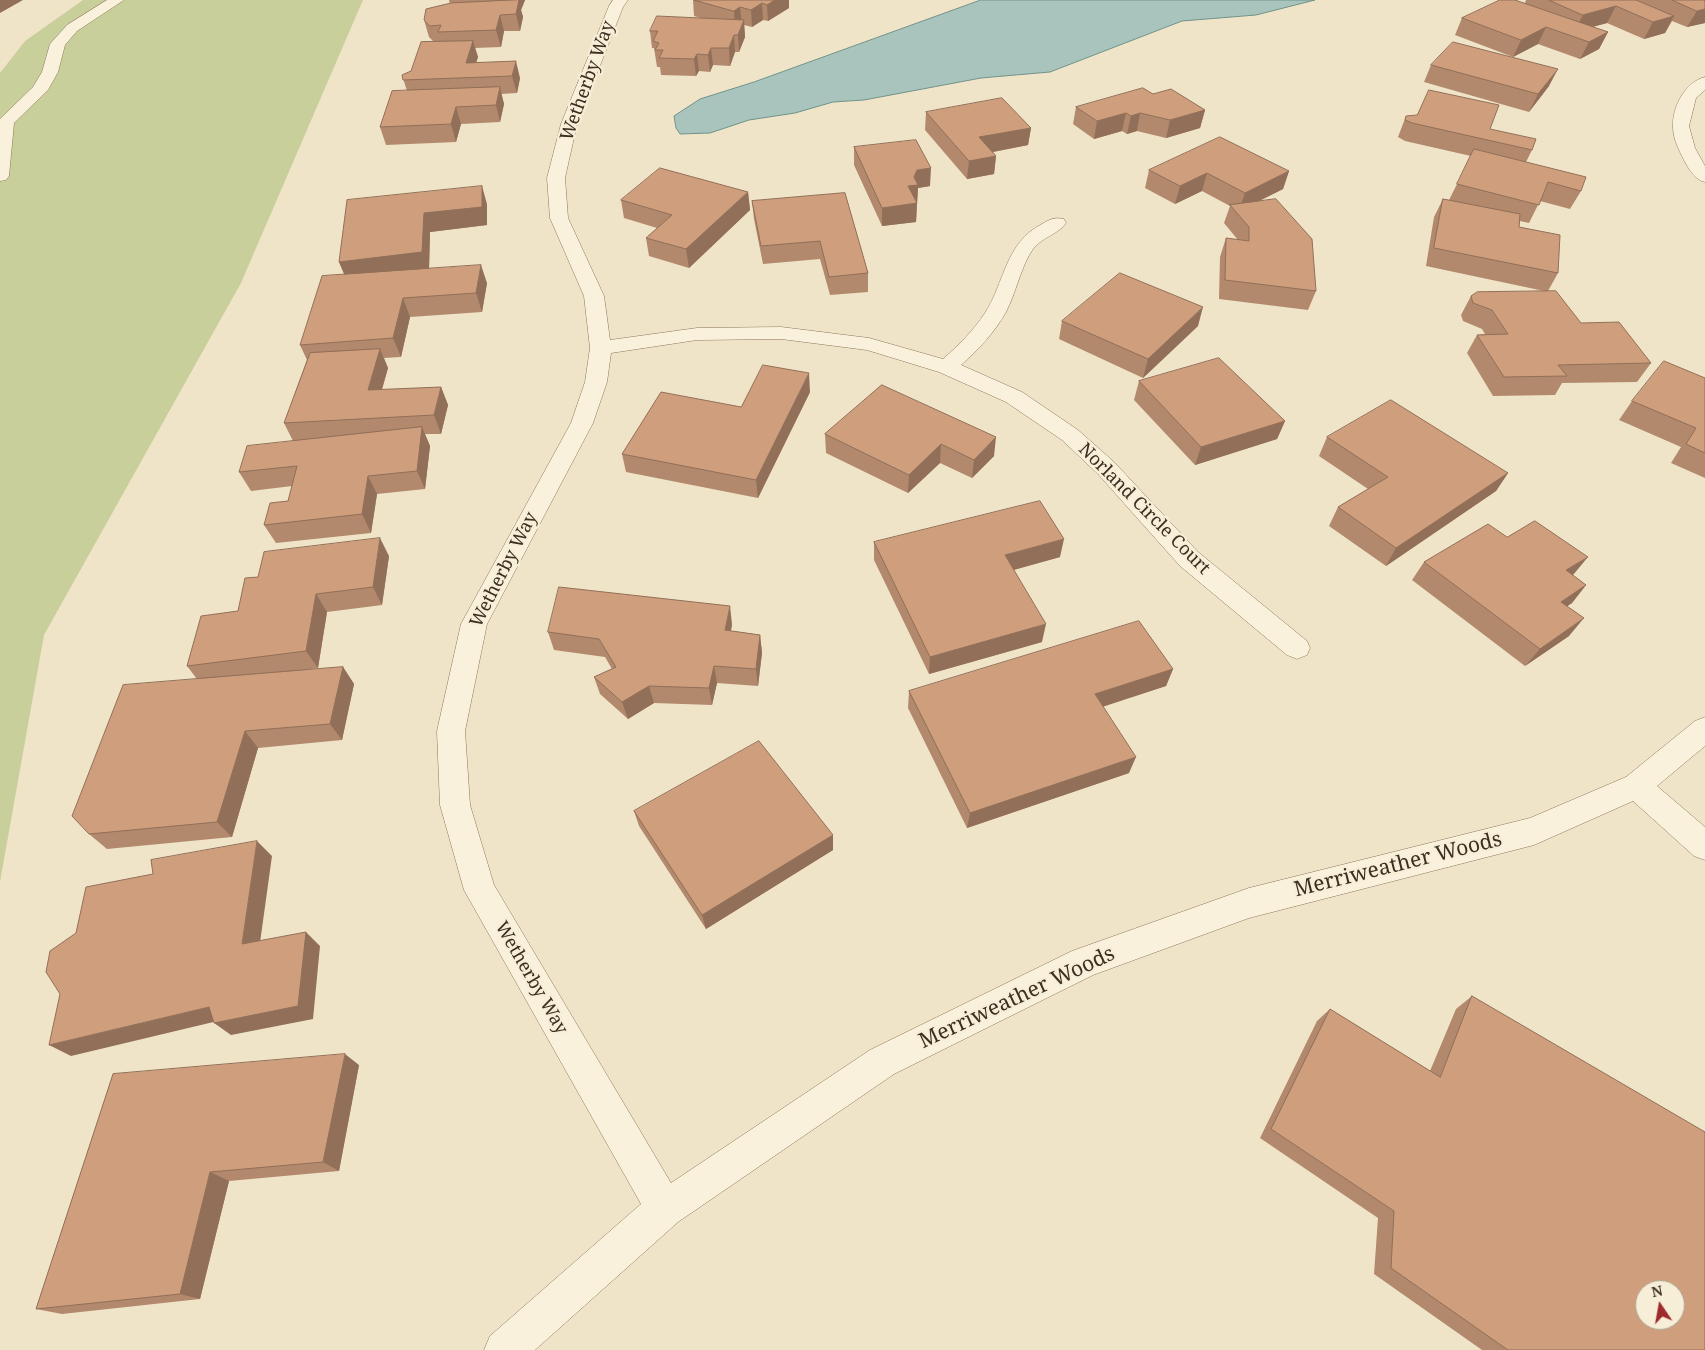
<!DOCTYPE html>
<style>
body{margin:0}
#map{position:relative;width:1705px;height:1350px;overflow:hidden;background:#f0e4c8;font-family:"Noto Serif",serif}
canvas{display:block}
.north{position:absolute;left:1635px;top:1280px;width:50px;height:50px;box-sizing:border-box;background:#f7eed8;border:1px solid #ada18e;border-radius:50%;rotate:348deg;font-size:14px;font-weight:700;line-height:20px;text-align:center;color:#3d2e20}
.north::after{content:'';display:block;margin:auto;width:18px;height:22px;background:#9e2a2b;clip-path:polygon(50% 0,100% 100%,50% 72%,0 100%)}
</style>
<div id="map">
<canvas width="1705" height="1350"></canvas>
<div class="north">N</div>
</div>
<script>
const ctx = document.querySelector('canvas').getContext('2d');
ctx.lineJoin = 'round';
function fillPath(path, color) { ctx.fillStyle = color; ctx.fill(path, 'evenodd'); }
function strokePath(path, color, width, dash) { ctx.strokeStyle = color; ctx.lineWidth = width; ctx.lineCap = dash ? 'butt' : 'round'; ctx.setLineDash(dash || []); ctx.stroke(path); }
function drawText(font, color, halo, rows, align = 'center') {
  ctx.font = font + ' "Noto Serif",serif'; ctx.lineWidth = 4.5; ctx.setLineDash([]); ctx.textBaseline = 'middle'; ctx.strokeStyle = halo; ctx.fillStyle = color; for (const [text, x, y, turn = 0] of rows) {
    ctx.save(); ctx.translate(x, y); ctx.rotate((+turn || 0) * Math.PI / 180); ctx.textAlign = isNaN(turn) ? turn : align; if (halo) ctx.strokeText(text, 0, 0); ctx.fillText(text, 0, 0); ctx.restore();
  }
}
const green = new Path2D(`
 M83 0H363L241 283 44 635 0 882V73L25 41Z`);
const water = new Path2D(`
 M981 0H1315L1256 15 1182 21 1050 72 981 78 864 100 833 102 795 113 749 120 710 133 680 134 676 128 674 116 700 99 754 82Z`);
const lane = new Path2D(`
 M107 0H124L77 31 65 45 58 72 48 90 14 123 9 176 6 180 0 181V119L33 87 42 72 50 44 67 25Z`);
const street = new Path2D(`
 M613 0H628L623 7 577 124 565 178 568 218 604 296 610 340 697 328 781 327 869 338 943 359C959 345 973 331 985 313 1005 282 1005 243 1042 224 1050 219 1055 217 1064 219L1066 223C1059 234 1042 237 1033 249 1021 266 1016 293 1006 312 995 332 978 350 961 365L1022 392 1078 430 1114 462 1198 552 1307 641 1310 648 1307 655 1297 659 1287 655 1180 566 1098 474 1062 440 1006 402 939 372 867 350 781 339 697 340 611 353 607 382 593 423 487 624 465 731 470 805 494 885 671 1183 870 1050 1072 951 1249 888 1530 818 1626 777 1695 721 1705 717V746L1657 786 1705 827V860L1694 856 1633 801 1534 845 1249 918 1093 975 894 1074 678 1222 535 1350H484L490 1336 641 1204 464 890 440 805 437 731 461 624 571 423 585 382 590 348 584 296 550 218 547 178 561 124 609 6Z
 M1705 77V90L1696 98 1689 126 1695 148 1705 166V182C1696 180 1691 172 1686 164 1680 152 1673 140 1673 127 1672 107 1685 82 1705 77Z`);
const wall = new Path2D(`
 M449 0H525L521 10 523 17 520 31H504L501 47 475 48 478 57 476 62 520 78 517 93 501 94 504 104 500 122 461 124 456 142 386 145 380 127 407 91 402 75 411 71 434 42 429 37 424 20 450 4Z
 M693 0H789V8L768 21 763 20 752 27 744 25 745 37 739 52H735L730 66 713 65 710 72 699 71 696 76 661 75 660 67H657L654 48H652L650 31 701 18 694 16Z
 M1526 0H1705V23L1687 27 1672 21 1665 33 1644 39 1607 23 1592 27 1608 32 1599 49 1580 59 1538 44 1513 57 1455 35 1462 18 1525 3Z
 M1431 65 1549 86 1529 112 1424 82Z
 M1153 94 1205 110 1200 128 1166 138 1137 131 1127 134 1122 131 1094 139 1073 124 1076 107Z
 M926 112 1031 128 1028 145 993 152 996 156 994 174 967 179 925 130Z
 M1406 116 1490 129 1532 150 1526 162 1581 191 1570 209 1540 201 1529 223 1520 221 1519 227 1558 273 1548 291 1581 323 1651 363 1637 382 1562 383 1555 395 1493 396 1467 353 1477 335 1485 334 1482 329 1463 321 1461 315 1471 296 1544 291 1426 266 1434 217 1443 199 1449 200 1471 156 1405 141 1398 137Z
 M854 147 930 186 918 188 916 222 882 226 854 165Z
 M1149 170 1289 171 1283 189 1259 201 1316 291 1308 310 1219 299 1220 257 1226 238 1238 240 1224 223 1230 206 1202 191 1175 204 1145 188Z
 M748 192 750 210 689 268 649 256 646 238 657 228 624 218 621 200Z
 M845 193 868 273V292L830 295 820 259 763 264 754 219 752 201Z
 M487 204V225L430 232 429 268 487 283 482 312 410 317 401 357 384 358 388 368 382 390 441 387 448 405 441 434H425L430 446 425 489 377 494 371 533 276 543 264 525 288 501 292 486 251 491 239 472 293 441 284 423 307 360 300 345 344 274 339 262Z
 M1062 321 1198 326 1143 378 1059 339Z
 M1705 378V478L1671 463 1681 447 1619 420 1632 401Z
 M1139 381 1285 421 1277 439 1195 465 1134 400Z
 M882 385 994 456 972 478 940 463 908 493 826 453 825 434Z
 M810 392 758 498 626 472 622 454 741 407Z
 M1327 437 1508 473 1496 491 1386 566 1329 526 1338 507 1368 489 1319 456Z
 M1507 537 1573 575 1586 585 1572 603 1567 606 1569 636 1525 666 1412 580 1424 562Z
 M874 542 1060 557 1014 570 1042 642 929 674 874 560Z
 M389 556 382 605 327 612 318 668 300 671 343 667 354 684 342 740 258 748 232 837 107 849 89 834 197 679 187 666 238 611 258 577Z
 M732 624 731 631 760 635 762 653 758 686 717 683 712 705 654 703 628 719 600 694 594 677 612 669 605 657 554 650 548 632Z
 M1173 669 1166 686 1103 706 1129 773 967 828 908 708 909 691Z
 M634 811 833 835V850L706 929 639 826Z
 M1472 996 1705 1350H1482L1374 1274 1378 1218 1260 1138 1317 1021 1330 1009 1430 1071 1456 1009Z
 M359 1065 339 1171 229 1181 200 1299 62 1314 36 1309 113 1074Z`);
const shadedWall = new Path2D(`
 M0 0H23L0 13Z
 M518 0H525L521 10 523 17 520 31 516 14 518 4Z
 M775 0H789V8L768 21 767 5Z
 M762 3 763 20 752 27 751 10Z
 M1616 6 1607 23 1574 32 1583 15Z
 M740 7 742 24 735 28 734 11Z
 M1705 9V23L1687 27 1697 11Z
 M500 15 504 31 501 47 496 30Z
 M1674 16 1665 33 1644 39 1653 22Z
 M744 20 745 37 739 52 738 35Z
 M1546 27 1538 44 1513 57 1521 40Z
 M1608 32 1599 49 1580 59 1589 42Z
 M734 35 735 52 730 66 729 48Z
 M473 41 478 57 472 77 466 63Z
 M711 48 713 65 710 72 708 55Z
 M697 54 699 71 696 76 694 59Z
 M516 61 520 78 517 93 512 76Z
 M1558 69 1549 86 1529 112 1538 94Z
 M500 87 504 104 500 122 496 105Z
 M456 107 461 124 456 142 451 124Z
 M1205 110 1200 128 1166 138 1170 120Z
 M1126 113 1122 131 1094 139 1097 121Z
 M1140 113 1137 131 1127 134 1131 116Z
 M1031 128 1028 145 977 155 979 137Z
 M996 156 994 174 967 179 969 161Z
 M931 168 930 186 918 188 917 203 908 186 917 170Z
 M1289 171 1283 189 1239 211 1245 193Z
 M1207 173 1202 191 1175 204 1180 186Z
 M482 186 487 204V225L430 232 429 271 347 280 339 262 424 213Z
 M748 192 750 210 689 268 686 249Z
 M917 203 916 222 882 226V208Z
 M481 265 487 283 482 312 476 293Z
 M403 298 410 317 401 357 393 338Z
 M1203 307 1198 326 1143 378 1148 359Z
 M380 349 388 368 376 409 368 390Z
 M809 373 810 392 758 498 756 480Z
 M441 387 448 405 441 434 434 415Z
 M1285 421 1277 439 1195 465 1201 447Z
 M422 427 430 446 425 489 417 471Z
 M996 437 994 456 972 478 974 460Z
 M941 444 940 463 908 493 909 475Z
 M1508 473 1496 491 1386 566 1396 548Z
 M368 476 377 494 371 533 362 514Z
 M380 538 389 556 382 605 373 587Z
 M1064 539 1060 557 1002 573 1005 555Z
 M1588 557 1573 575 1552 588 1566 570Z
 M1586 585 1572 603 1547 620 1561 602Z
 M316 594 327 612 318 668 306 651Z
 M730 606 732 624 728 647 725 630Z
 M1584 618 1569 636 1525 666 1540 649Z
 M1046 624 1042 642 929 674 930 657Z
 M760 635 762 653 758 686 756 669Z
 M714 666 717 683 712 705 709 688Z
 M343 667 354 684 342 740 330 724Z
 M1173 669 1166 686 1090 711 1095 694Z
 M649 686 654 703 628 719 622 702Z
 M245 731 258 748 232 837 217 822Z
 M1136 757 1129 773 967 828 970 813Z
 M833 835V850L706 929 702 915Z
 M257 841 272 856 258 957 242 944Z
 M306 932 320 946 313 1019 231 1035 214 1023Z
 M209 1007 226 1019 71 1056 49 1045Z
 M345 1054 359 1065 339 1171 323 1162Z
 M210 1172 229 1181 200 1299 180 1294Z`);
const building = new Path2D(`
 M519 0 516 14 500 15 496 30 438 32 441 25 430 26 424 20 426 9 451 3Z
 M694 0H775L767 5 762 3 751 10 740 7 734 11Z
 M1500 0H1515L1608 32 1589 42 1546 27 1521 40 1462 18Z
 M1549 0H1636L1674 16 1653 22 1616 6 1583 15Z
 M1672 0H1704L1705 1V9L1697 11Z
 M657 16 744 20 738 35H734L729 48H711L708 55 697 54 694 59 659 58 663 50H655L659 43 653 41 658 31H650Z
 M473 41 466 63 516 61 512 76 403 80 402 75 411 71 421 42Z
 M1453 42 1558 69 1538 94 1431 65Z
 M500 87 496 105 456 107 451 124 380 127 392 91Z
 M1143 88 1153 94 1171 89 1205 110 1170 120 1140 113 1131 116 1126 113 1097 121 1076 107Z
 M1429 90 1499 105 1490 129 1536 139 1532 150 1412 123 1405 120 1406 116 1417 115Z
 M1002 98 1031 128 979 137 996 156 969 161 926 112Z
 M1220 137 1289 171 1245 193 1207 173 1180 186 1149 170Z
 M916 140 931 168 917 170 914 177 918 185 908 186 917 203 882 208 854 147Z
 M1474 149 1586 177 1581 191 1548 182 1539 205 1457 184Z
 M660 168 748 192 686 249 646 238 672 215 621 200Z
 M482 186V207L424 213 422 252 339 262 347 200Z
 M845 193 868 273 829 277 820 241 761 246 752 201Z
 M1276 199 1312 239 1316 291 1225 280 1226 238 1249 241V227L1230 205Z
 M1443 199 1520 214 1519 227 1560 235 1558 273 1434 248Z
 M481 265 476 293 403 298 393 338 300 345 322 276Z
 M1120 273 1203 307 1148 359 1062 321Z
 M1556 291 1581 323 1619 322 1651 363 1558 365 1567 376 1504 377 1477 335 1508 334 1492 310 1473 303 1471 296 1477 292Z
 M380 349 368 390 441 387 434 415 284 423 310 353Z
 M1219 358 1285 421 1201 447 1139 381Z
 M1664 361 1705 378V453L1686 444 1696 428 1632 401Z
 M763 365 809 373 756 480 622 454 661 392 741 407Z
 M882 385 996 437 974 460 941 444 909 475 825 434Z
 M1391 400 1508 473 1396 548 1338 507 1388 477 1327 437Z
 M422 427 417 471 368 476 362 514 264 525 270 503 288 501 297 466 239 472 247 446Z
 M1040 501 1064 539 1005 555 1046 624 930 657 874 542Z
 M1535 521 1588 557 1566 570 1586 585 1561 602 1584 618 1540 649 1424 562 1488 524 1507 537Z
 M380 538 373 587 316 594 306 651 187 666 201 616 238 611 245 578 258 577 264 552Z
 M559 587 730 606 725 630 760 635 756 669 714 666 709 688 649 686 622 702 594 677 616 667 599 639 548 632Z
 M1139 621 1173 669 1095 694 1136 757 970 813 909 691Z
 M343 667 330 724 245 731 217 822 89 834 72 816 123 685Z
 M759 741 833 835 702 915 634 811Z
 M257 841 242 944 306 932 298 1006 214 1023 209 1007 49 1045 60 994 46 972 50 951 76 933 86 887 153 874 151 860Z
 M1472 996 1705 1132V1350H1508L1391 1268 1394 1211 1271 1129 1330 1009 1440 1077ZM1645 1290H1675V1320H1645Z
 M345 1054 323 1162 210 1172 180 1294 36 1309 113 1074Z`);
const streetNames = [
 ["Wetherby Way",588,81,-70],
 ["Norland Circle Court",1144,509,45],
 ["Wetherby Way",504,570,-63],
 ["Wetherby Way",531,978,60]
];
const nearStreetnames = [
 ["Merriweather Woods",1398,865,-14],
 ["Merriweather Woods",1017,998,-25]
];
fillPath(green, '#c9cf9b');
fillPath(water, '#a9c4bc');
strokePath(water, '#6f938a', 1);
strokePath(lane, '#8d765c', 1);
strokePath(street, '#8d765c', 1);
fillPath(lane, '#faf1dc');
fillPath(street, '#faf1dc');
fillPath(wall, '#b2896c');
fillPath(shadedWall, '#916f58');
fillPath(building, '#cf9f7d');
strokePath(building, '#916f58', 1);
drawText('18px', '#3d2e20', '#f7eed8', streetNames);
drawText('21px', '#3d2e20', '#f7eed8', nearStreetnames);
</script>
